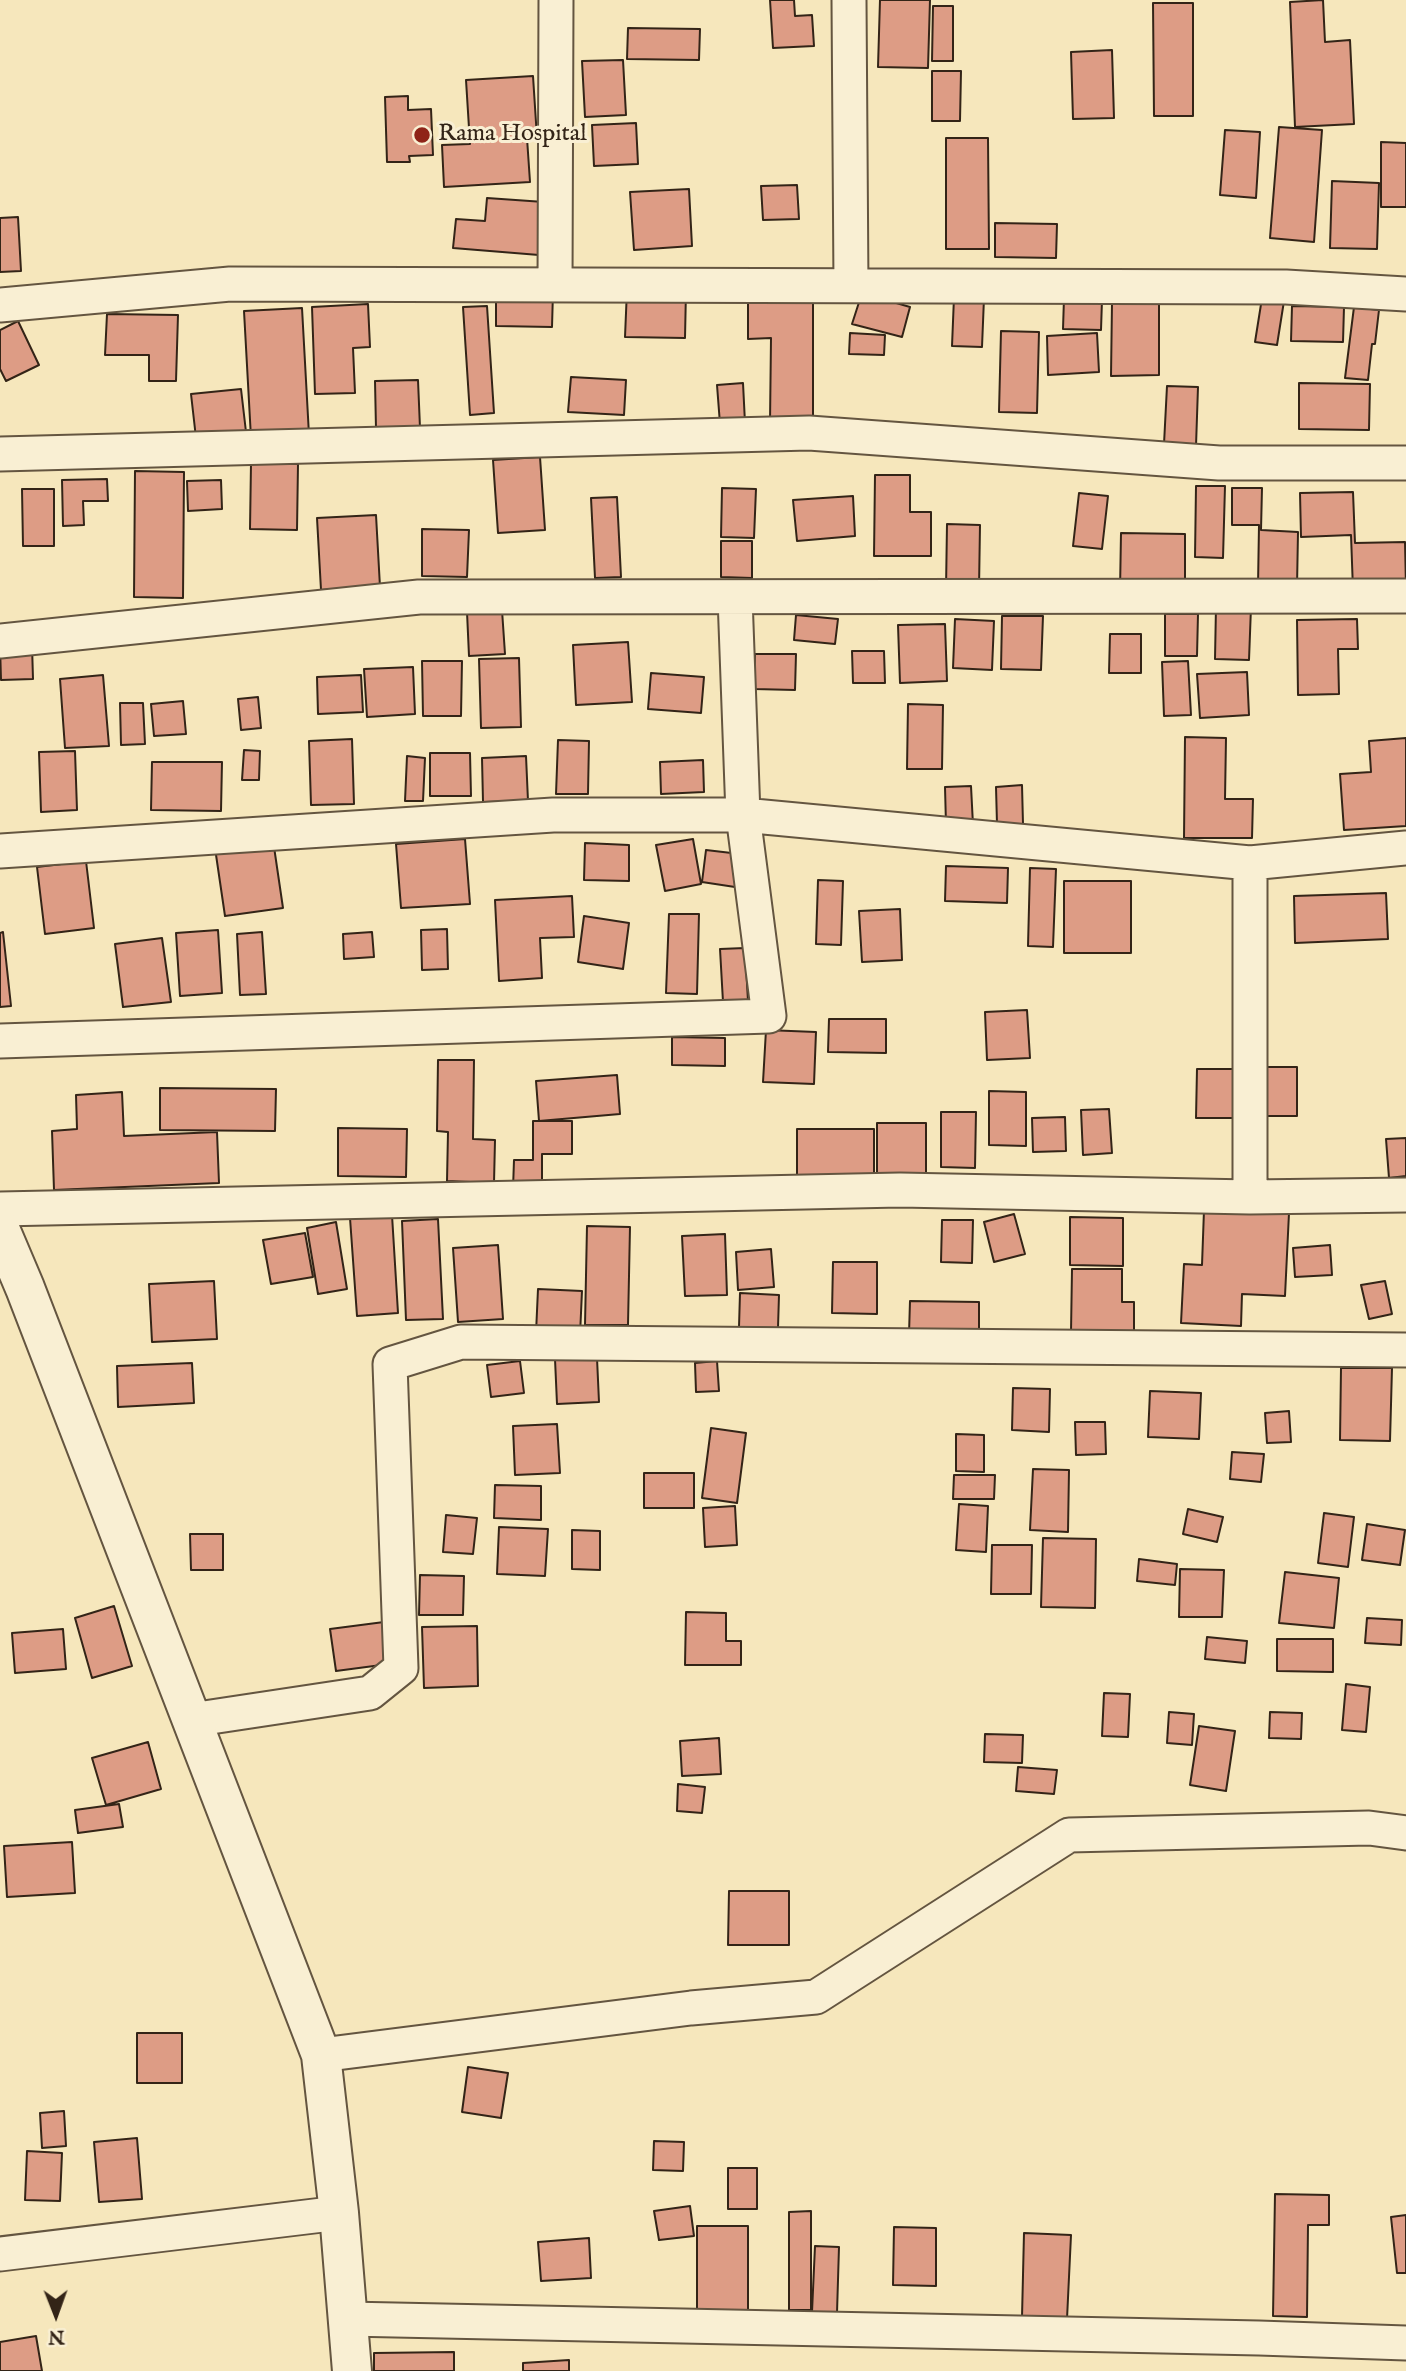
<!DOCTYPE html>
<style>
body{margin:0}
#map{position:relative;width:1406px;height:2371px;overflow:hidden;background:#f6e7bc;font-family:"IM FELL English",serif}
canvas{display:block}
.north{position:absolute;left:21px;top:2280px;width:70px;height:70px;-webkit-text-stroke:5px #f9efd3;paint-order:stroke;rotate:179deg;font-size:19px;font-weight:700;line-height:28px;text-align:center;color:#332417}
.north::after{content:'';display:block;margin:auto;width:24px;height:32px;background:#332417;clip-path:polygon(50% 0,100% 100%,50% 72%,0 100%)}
</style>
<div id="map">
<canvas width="1406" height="2371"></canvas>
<div class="north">N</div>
</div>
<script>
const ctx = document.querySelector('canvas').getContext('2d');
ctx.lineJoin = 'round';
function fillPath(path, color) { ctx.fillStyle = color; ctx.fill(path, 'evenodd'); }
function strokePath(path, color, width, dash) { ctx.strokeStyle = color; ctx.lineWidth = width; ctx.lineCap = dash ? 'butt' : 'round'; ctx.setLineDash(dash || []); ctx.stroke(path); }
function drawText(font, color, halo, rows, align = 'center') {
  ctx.font = font + ' "IM FELL English",serif'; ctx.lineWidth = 6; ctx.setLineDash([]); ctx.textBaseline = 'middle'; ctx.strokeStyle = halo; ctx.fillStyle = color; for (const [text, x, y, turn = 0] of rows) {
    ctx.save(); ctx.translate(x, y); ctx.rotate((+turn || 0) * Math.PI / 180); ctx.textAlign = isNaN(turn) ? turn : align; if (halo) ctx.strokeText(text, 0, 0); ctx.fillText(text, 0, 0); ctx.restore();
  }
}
const building = new Path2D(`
 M770 0H794L795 16 812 15 814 46 773 48Z
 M880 0H930L928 68 878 67Z
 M1323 0 1325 42 1350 40 1354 124 1295 127 1290 2Z
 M1153 3H1193V116H1154Z
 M933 6H953V61H932Z
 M628 28 700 29 699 60 627 59Z
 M1112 50 1114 118 1073 119 1071 52Z
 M623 60 626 115 585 117 582 61Z
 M932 71H961L960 121H932Z
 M533 76 537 138H527L530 182 444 187 442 145 470 144 466 80Z
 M408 96V110L431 109 433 155 409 156 410 162H387L385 97Z
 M636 123 638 164 594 166 592 125Z
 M1279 127 1322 130 1314 242 1270 238Z
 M1225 130 1260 132 1256 198 1220 195Z
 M946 138H988L989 249H946Z
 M1381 142 1406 143V207H1381Z
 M1332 181 1379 183 1377 249 1330 248Z
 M797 185 799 219 763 220 761 186Z
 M689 189 692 246 634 250 630 192Z
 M487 198 544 202 539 255 453 248 456 219 485 221Z
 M18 217 21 271 0 272V218Z
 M995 223 1057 224 1056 258 995 257Z
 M627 289 686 290 685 338 625 337Z
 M496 291 553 292 552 327 496 326Z
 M862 293 910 307 902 337 852 324Z
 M748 296H813V423H770L771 338 748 339Z
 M954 297 984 298 982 347 952 346Z
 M1064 298 1102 300 1101 330 1063 329Z
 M1262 298 1284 301 1277 345 1255 342Z
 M1112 302H1159V375L1111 376Z
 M368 304 370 347 353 348 355 393 315 394 312 307Z
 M487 306 494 413 470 415 463 307Z
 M1292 306 1344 307 1343 342 1291 341Z
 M1354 307 1379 310 1375 344H1372L1368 380 1345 378Z
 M302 308 309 435 251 438 244 311Z
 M107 314 178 315 176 381H149V355H105Z
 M18 321 39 365 6 381 0 369V330Z
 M1001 331 1039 332 1037 413 999 412Z
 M850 333 885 335 884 355 849 354Z
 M1097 333 1099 372 1048 375 1047 336Z
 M571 377 626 380 624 415 568 412Z
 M418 380 420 428 376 429 375 381Z
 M743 383 745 423 720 424 717 385Z
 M1299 383 1370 384 1369 430 1299 429Z
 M1167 386 1198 387 1196 446 1164 444Z
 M241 389 246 432 196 438 191 394Z
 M540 457 545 530 498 533 493 460Z
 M251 463 298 464 297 530 250 529Z
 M135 471 184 472 183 598 134 597Z
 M875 475H910V512H931V556H874Z
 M107 479 108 501H83L84 525 63 526 62 480Z
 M221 480 222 509 188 511 187 481Z
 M1196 486H1225L1223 558 1195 557Z
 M722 488 756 489 754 538 721 537Z
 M1232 488H1262L1261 530 1298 532 1297 587 1258 586 1259 525H1232Z
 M22 489H54V546H23Z
 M1353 492 1355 543 1405 542 1406 588 1353 590 1351 535 1301 537 1300 493Z
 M1079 493 1108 496 1102 549 1073 546Z
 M853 496 855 536 797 541 793 500Z
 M617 497 621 577 595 578 591 498Z
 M376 515 380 587 321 590 317 518Z
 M947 524 980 525 979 589H946Z
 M422 529 469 530 467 577 422 576Z
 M1121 533 1185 534V592L1120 591Z
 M721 541H752V578L721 577Z
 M1216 606 1251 607 1249 660 1215 659Z
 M502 610 505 654 469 656 467 612Z
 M1165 614H1198L1197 656H1165Z
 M796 615 838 619 835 644 794 640Z
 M1002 616H1043L1041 670 1001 669Z
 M955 619 994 621 992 670 953 668Z
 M1357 619 1358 649H1338L1339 694 1298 695 1297 620Z
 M945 624 947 681 900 683 898 625Z
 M1110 634H1141V673H1109Z
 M628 642 632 702 576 705 573 645Z
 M0 645H32L33 679 1 680Z
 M852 651H884L885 683H853Z
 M755 654H796L795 690 754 689Z
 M519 658 521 727 481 728 479 659Z
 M422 661H462L461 716H423Z
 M1188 661 1191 715 1164 716 1162 662Z
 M413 667 415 714 367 717 364 669Z
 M1247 672 1249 715 1200 718 1197 674Z
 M651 673 704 677 701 713 648 709Z
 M103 675 109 746 65 748 60 679Z
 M361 675 363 712 318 714 317 677Z
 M258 697 261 728 241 730 238 699Z
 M183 701 186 734 154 736 151 704Z
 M120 703H143L145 744 121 745Z
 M908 704 943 705 942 769H907Z
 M1185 737 1226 738 1225 799H1253L1252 838H1184Z
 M1406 738V826L1344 830 1340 774 1371 772 1369 741Z
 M352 739 354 804 311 805 309 741Z
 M558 740 589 741 588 794H556Z
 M244 750 260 751 259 780H242Z
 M75 751 77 810 41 812 39 752Z
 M430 753H470L471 796H430Z
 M407 756 425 758 423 801H405Z
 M526 756 528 801 483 802 482 758Z
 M703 760 704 792 661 794 660 762Z
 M152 762H222L221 811 151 810Z
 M1022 785 1023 824H997L996 787Z
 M971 786 973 825H946L945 787Z
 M465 839 470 904 401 908 396 844Z
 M693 839 701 884 665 891 656 845Z
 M273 840 283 908 225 916 215 848Z
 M585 843 629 845V881L584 880Z
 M706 850 740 854 735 887 702 882Z
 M86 861 94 928 45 934 37 867Z
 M946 866 1008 868 1007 903 945 901Z
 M1030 868 1056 869 1053 947 1028 946Z
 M818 880 843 881 841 945 816 944Z
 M1064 881H1131V953H1064Z
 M1386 893 1388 939 1295 943 1294 896Z
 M572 896 574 937 540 938 542 978 499 981 495 900Z
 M900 909 902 960 862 962 859 911Z
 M669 914H699L697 994 666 993Z
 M584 916 629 923 623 969 578 962Z
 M447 929 448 969 422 970 421 930Z
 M218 930 222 993 180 996 176 933Z
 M3 932 11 1006 0 1007V933Z
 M262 932 266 994 240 995 237 934Z
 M372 932 374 957 344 959 343 934Z
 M162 938 171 1002 123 1007 115 944Z
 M745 948 748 1001 723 1002 720 949Z
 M1027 1010 1030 1058 987 1060 985 1012Z
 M829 1019H886V1053L828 1052Z
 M766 1030 816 1032 814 1084 763 1082Z
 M672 1037 725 1038V1066L672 1065Z
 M438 1060H474L473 1139 495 1140 494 1183 447 1181 448 1132 437 1131Z
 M1258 1067H1297V1116H1258Z
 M1197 1069H1236L1235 1118H1196Z
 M617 1075 620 1114 539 1121 536 1081Z
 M160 1088 276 1089 275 1131 160 1130Z
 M989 1091 1026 1092V1146L989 1145Z
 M122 1092 124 1136 217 1132 219 1183 54 1190 52 1131 77 1129 76 1095Z
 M1109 1109 1112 1153 1083 1155 1081 1110Z
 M941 1112H976L975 1168 941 1167Z
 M1065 1117 1066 1151 1033 1152 1032 1118Z
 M533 1121H572V1154H542V1189H513L514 1160H533Z
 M877 1123H926V1183H877Z
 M338 1128 407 1129 406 1177 338 1176Z
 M797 1129H874V1182L797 1181Z
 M1406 1138V1176L1389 1178 1386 1139Z
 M1204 1210 1289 1213 1285 1296 1242 1294 1241 1326 1181 1323 1184 1264 1202 1265Z
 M1014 1214 1025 1254 994 1262 984 1222Z
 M392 1215 398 1313 357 1316 350 1218Z
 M1070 1217 1123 1218V1266L1070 1265Z
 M438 1219 443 1319 406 1320 402 1221Z
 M942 1220H973L972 1263 941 1262Z
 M336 1222 347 1289 318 1294 307 1228Z
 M587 1226 630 1227 628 1325H585Z
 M305 1233 313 1277 271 1284 263 1240Z
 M725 1234 727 1295 685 1296 682 1236Z
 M498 1245 503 1319 458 1322 453 1248Z
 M1330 1245 1332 1275 1295 1277 1293 1248Z
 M771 1249 774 1287 738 1290 736 1252Z
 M833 1262H877V1314L832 1313Z
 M1072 1269H1122V1302H1134V1333L1071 1332Z
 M214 1281 217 1339 152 1342 149 1284Z
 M1385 1281 1392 1314 1369 1319 1361 1285Z
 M538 1289 582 1291 580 1335 536 1333Z
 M740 1293 779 1295 778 1328 739 1327Z
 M910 1301 979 1302V1335L909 1334Z
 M597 1358 599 1402 557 1404 555 1359Z
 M520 1361 524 1393 491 1397 487 1365Z
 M717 1361 719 1391 696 1392 695 1363Z
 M192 1363 194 1403 118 1407 117 1366Z
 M1341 1368H1392L1390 1441 1340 1440Z
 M1013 1388 1050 1389 1049 1432 1012 1430Z
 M1150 1391 1201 1393 1199 1439 1148 1437Z
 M1289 1411 1291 1442 1267 1443 1265 1413Z
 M1075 1422H1105L1106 1454 1076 1455Z
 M557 1424 560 1473 515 1475 513 1426Z
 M711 1428 746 1433 737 1503 702 1498Z
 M956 1434 984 1435V1472L956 1471Z
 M1232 1452 1264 1454 1261 1482 1230 1479Z
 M1033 1469 1069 1470 1068 1532 1030 1530Z
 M644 1473H694V1508H644Z
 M954 1475H995L994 1499H953Z
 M495 1485 541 1486V1520L494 1518Z
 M959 1504 988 1506 986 1552 956 1550Z
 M735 1506 737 1545 705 1547 703 1508Z
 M1188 1509 1223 1517 1217 1542 1183 1534Z
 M1324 1513 1354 1517 1348 1567 1318 1563Z
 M446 1515 477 1518 473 1554 443 1552Z
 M1367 1524 1405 1530 1400 1565 1362 1560Z
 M499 1527 548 1529 545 1576 497 1574Z
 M572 1530 600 1531V1570L572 1569Z
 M190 1534H223V1570H191Z
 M1043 1538 1096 1539 1095 1608 1041 1607Z
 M992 1545H1032L1031 1594H991Z
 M1139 1559 1177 1564 1175 1585 1137 1581Z
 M1180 1569 1224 1570 1222 1617H1179Z
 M1285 1572 1339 1578 1334 1628 1279 1623Z
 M420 1575 464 1576 463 1615H419Z
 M114 1606 132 1666 92 1678 75 1618Z
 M686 1612 726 1613V1641H741V1665H685Z
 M1367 1618 1402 1620 1401 1645 1365 1643Z
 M384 1622 389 1664 336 1671 330 1629Z
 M477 1626 478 1686 424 1688 422 1627Z
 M63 1629 66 1669 15 1673 12 1633Z
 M1207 1637 1247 1641 1245 1663 1205 1659Z
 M1277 1639H1333V1672L1277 1671Z
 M1346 1684 1370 1687 1366 1732 1342 1730Z
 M1104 1693 1130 1694 1128 1737 1102 1736Z
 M1169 1712 1194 1714 1192 1745 1167 1743Z
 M1270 1712 1302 1713 1301 1739 1269 1738Z
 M1199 1726 1235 1731 1226 1791 1190 1785Z
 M985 1734 1023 1735 1022 1763 984 1762Z
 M719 1738 721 1774 682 1776 680 1741Z
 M148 1742 161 1789 106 1805 92 1758Z
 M1018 1767 1057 1770 1054 1794 1016 1791Z
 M678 1784 705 1787 702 1813 677 1811Z
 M119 1804 123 1827 78 1833 75 1810Z
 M72 1842 75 1893 7 1897 4 1846Z
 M729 1891H789V1945H728Z
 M137 2033H182V2083H137Z
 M468 2067 508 2073 501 2118 462 2112Z
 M64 2111 66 2146 42 2148 40 2113Z
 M137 2138 142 2199 99 2202 94 2142Z
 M654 2141 684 2142 683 2171 653 2170Z
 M27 2151 62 2153 60 2201 25 2200Z
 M728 2168H757V2209H728Z
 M1275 2194 1329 2195V2225H1308L1307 2317 1273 2316Z
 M690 2206 694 2236 659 2240 654 2211Z
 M811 2211V2310H789V2212Z
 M1406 2215V2273H1397L1391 2217Z
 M697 2226H748V2312H697Z
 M894 2227 936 2228V2286L893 2285Z
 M1024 2233 1071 2235 1067 2319 1022 2317Z
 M589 2238 591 2278 541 2281 538 2242Z
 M815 2246 839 2247 837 2313 812 2312Z
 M36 2336 42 2371H0V2342Z
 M454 2352V2371H374V2353Z
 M569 2360V2371H523V2363Z`);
const minor = new Path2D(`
 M849 0 851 286
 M555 285 556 0
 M0 305 230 284 1286 287 1406 294
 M0 454 809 433 1219 463H1406
 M0 641 419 597 1406 596
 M0 851 553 815H743L1250 863
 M0 1041 769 1016 743 815 735 597
 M1250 1197V863L1406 848
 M0 1209 900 1190 1250 1197 1406 1195
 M191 1720 370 1693 401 1668 390 1364 461 1342 1406 1350
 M321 2055 691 2008 816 1997 1069 1835 1369 1828 1406 1833
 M0 2254 339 2213
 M347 2319 1259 2338 1406 2343`);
const tertiary = new Path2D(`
 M0 1229 25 1288 321 2055 339 2213 352 2371`);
const markers = [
 [422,135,9,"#8f2418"]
];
const poiNames = [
 ["Rama Hospital",438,135]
];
fillPath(building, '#dd9c85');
strokePath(building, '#332417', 2);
strokePath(minor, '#645540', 37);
strokePath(tertiary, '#645540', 42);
strokePath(minor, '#f9efd3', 33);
strokePath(tertiary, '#f9efd3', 38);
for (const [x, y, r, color] of markers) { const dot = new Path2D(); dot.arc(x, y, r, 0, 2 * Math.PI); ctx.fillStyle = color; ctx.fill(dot); strokePath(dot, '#f9efd3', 2.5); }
drawText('24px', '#332417', '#f9efd3', poiNames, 'left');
</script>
